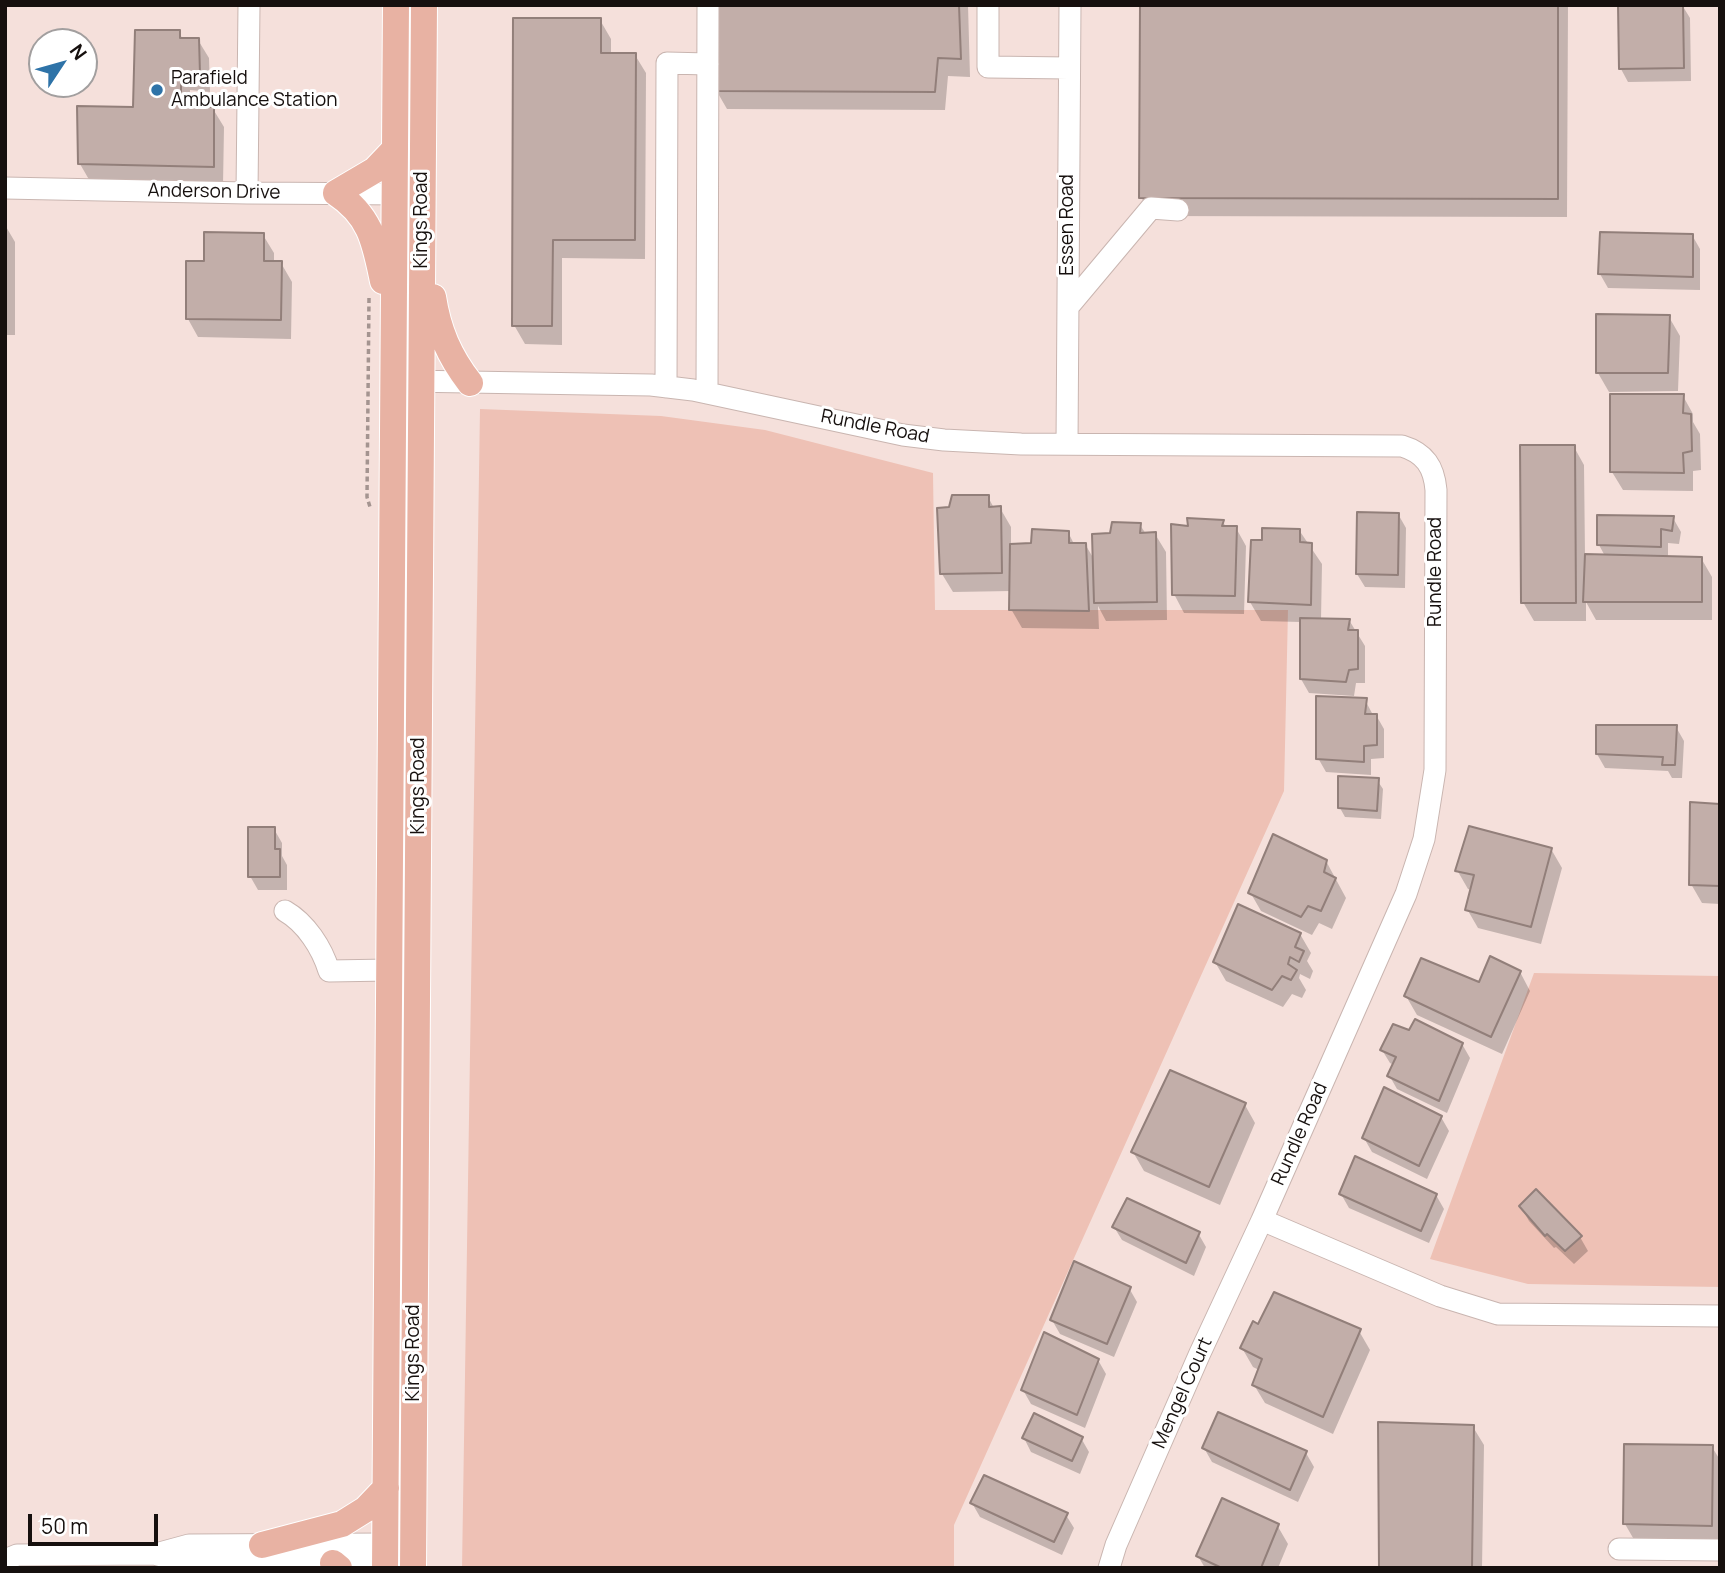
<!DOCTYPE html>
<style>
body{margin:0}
#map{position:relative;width:1725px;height:1573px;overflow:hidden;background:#f5e0db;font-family:Manrope,sans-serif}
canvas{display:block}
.frame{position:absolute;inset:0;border:7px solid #16100e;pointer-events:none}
.north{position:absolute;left:28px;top:28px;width:70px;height:70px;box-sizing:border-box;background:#fff;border:2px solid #a29f9f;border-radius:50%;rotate:54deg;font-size:19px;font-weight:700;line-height:28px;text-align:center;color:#16100e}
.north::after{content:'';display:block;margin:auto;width:24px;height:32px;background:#2e73a8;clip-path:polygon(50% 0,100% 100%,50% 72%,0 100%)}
.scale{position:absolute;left:28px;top:1514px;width:130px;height:32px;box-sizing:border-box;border:4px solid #16100e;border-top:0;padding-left:9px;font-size:21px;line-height:24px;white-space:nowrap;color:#16100e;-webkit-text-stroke:5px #fff;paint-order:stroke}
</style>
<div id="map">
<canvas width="1725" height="1573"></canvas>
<div class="frame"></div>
<div class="north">N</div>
<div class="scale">50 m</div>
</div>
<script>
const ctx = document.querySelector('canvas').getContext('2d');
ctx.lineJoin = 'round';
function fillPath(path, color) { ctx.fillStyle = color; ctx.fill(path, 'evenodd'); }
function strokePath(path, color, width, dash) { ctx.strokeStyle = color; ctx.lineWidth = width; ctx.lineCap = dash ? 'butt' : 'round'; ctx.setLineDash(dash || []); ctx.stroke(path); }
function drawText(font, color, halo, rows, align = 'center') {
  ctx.font = font + ' Manrope,sans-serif'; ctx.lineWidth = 6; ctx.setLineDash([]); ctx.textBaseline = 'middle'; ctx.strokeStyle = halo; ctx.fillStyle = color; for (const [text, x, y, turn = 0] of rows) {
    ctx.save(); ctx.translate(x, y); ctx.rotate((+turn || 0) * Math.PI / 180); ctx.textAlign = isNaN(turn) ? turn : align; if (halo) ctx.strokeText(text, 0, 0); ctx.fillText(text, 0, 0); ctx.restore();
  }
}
const green = new Path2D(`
 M480 409 661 416 765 430 933 473 935 610H1288L1284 791 954 1525V1568H462Z
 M1534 973 1720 976V1287L1528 1284 1430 1259Z`);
const shadow = new Path2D(`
 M717 5H968L970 77 948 76 945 110 727 109 716 90Z
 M1142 5H1568L1567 217 1152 216 1141 197Z
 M1682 5 1690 18 1691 81 1628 82 1621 69Z
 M600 20 611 39V55H635L646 73 645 259 562 258V345L525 344 514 325Z
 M179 32 183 40H198L209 58 210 92 190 90V108L213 109 224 127 223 185 91 183 80 164 135 108Z
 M5 225 15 242V335H5Z
 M263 235 274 253V263H281L292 282 291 339 198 337 188 319 206 262Z
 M1692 235 1700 249V290L1608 288 1600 274Z
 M1669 317 1680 336 1678 391 1609 392 1598 373Z
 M1683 396 1693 414V422L1700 434 1701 470 1693 471V491L1623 490 1612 472Z
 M1574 447 1584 465 1585 556H1605L1599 545 1673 518 1681 532 1679 544 1668 543V557L1701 558 1712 577V620H1596L1586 602V621H1534L1523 602Z
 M988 497 994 508H1000L1011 527V546L1032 545 1068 532 1074 544H1085L1095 561 1112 535 1140 525 1146 534H1155L1166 552 1167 620 1106 621 1098 606 1099 629 1022 628 1011 609V591L953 592 942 574 951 509Z
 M1398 514 1406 528 1405 588 1365 587 1357 574Z
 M1223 521 1226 528H1236L1246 546 1244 614 1184 613 1174 594 1190 528Z
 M1299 530 1322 564 1321 620H1349L1365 646V683H1356L1354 696 1309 693 1301 679V622L1261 621 1250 602 1264 541Z
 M1365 700 1373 715H1376L1384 729V758L1371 759V775L1326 772 1318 758Z
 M1676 727 1684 741 1682 778H1672L1668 771 1605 768 1597 754Z
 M1377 780 1383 789 1381 819 1345 817 1340 808Z
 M1720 806V904L1702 903 1691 884Z
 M274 829 282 843V856L287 865V890H258L250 876Z
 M1551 849 1562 868 1541 944 1478 928 1467 909 1472 890 1468 889 1457 870Z
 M1326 861 1346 898 1332 929 1319 923 1312 935 1261 911 1250 892Z
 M1300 934 1311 953 1307 961 1313 971 1310 979 1300 974 1299 978 1306 990 1302 998 1292 994 1283 1007 1226 981 1215 962Z
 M1520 972 1530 991 1502 1054 1417 1015 1406 996 1479 984Z
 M1409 1032 1462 1044 1470 1058 1447 1113 1397 1089 1389 1075 1394 1065 1390 1063 1382 1050Z
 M1245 1105 1255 1123 1220 1205 1144 1171 1133 1152Z
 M1441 1117 1449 1131 1427 1179 1372 1152 1364 1138Z
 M1341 1194 1436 1195 1444 1209 1429 1243 1349 1208Z
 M1521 1207 1580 1237 1588 1251 1574 1264 1556 1247 1554 1248 1529 1221Z
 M1114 1227 1198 1233 1206 1247 1194 1276 1122 1240Z
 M1129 1288 1137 1302 1114 1357 1060 1334 1052 1320Z
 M1259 1327 1359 1331 1370 1350 1333 1434 1265 1403 1254 1385 1259 1370 1253 1367 1242 1348Z
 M1098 1360 1106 1374 1085 1428 1031 1404 1023 1390Z
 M1219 1414 1306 1453 1314 1467 1298 1502 1212 1462 1204 1448Z
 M1473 1427 1484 1445 1482 1568H1381Z
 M1024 1438H1081L1089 1452 1080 1474 1031 1452Z
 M1712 1447 1720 1460V1544L1636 1543 1625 1524Z
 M972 1503 1066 1515 1074 1528 1062 1555 980 1517Z
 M1277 1525 1288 1544 1278 1568H1205L1198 1556Z`);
const building = new Path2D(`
 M715 5H959L961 59 938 58 935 92 714 91Z
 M1140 5H1558V199L1139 198Z
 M1618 5H1683L1684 68 1619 69Z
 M513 18H601V53H636L635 240H553L552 326H512Z
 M135 30H180V38H199L200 74 181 72V106L214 107V167L78 164 77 106 133 107Z
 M204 232 264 233V261H282L281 320 186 319V261H204Z
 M1600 232 1693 234V277L1598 274Z
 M1596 314 1670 315 1668 373H1596Z
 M1610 394H1684L1683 413 1691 414 1692 451 1683 453 1684 473 1610 472Z
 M1520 445H1575L1576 603H1521Z
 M952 495H989V507L1001 506 1002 573 940 574 937 508 949 507Z
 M1357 512 1399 513 1398 575 1356 574Z
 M1597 515 1674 516 1672 531 1661 529V547L1597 545Z
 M1187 518 1224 520 1222 526H1237L1235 596 1172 595 1171 524 1188 526Z
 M1112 522 1141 523 1140 533 1156 532 1157 602 1094 603 1092 534 1110 533Z
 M1262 528 1300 529V542L1312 543 1311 605 1248 602 1251 540H1262Z
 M1032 529 1069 531V543H1086L1089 611 1009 610 1010 544 1031 543Z
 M1585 554 1702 557V602H1583Z
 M1300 618 1350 619 1348 630H1358V669L1349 670 1346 682 1300 679Z
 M1316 696 1367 698 1365 714H1377V745L1364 746V762L1316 759Z
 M1596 725H1677L1675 765H1662L1663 757 1596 754Z
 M1338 776 1379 778 1377 811 1338 808Z
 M1690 802 1720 804V886L1689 885Z
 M1469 826 1552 848 1531 927 1465 910 1474 875 1455 871Z
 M248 827H275V849H280V877H248Z
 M1273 834 1327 860 1324 872 1336 878 1321 911 1308 906 1301 917 1248 893Z
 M1238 904 1301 933 1295 947 1304 951 1299 962 1290 957 1288 964 1297 970 1291 980 1282 976 1272 990 1213 962Z
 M1490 956 1521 971 1491 1037 1404 996 1421 958 1479 982Z
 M1415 1019 1463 1043 1439 1101 1387 1076 1396 1057 1380 1050 1393 1024 1409 1030Z
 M1170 1070 1246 1103 1209 1187 1131 1152Z
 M1384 1087 1442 1116 1419 1166 1362 1138Z
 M1355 1156 1437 1194 1421 1231 1339 1194Z
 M1536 1189 1582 1236 1565 1251 1547 1234 1545 1236 1519 1206Z
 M1127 1198 1200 1232 1186 1263 1112 1227Z
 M1074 1261 1131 1287 1107 1344 1050 1320Z
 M1274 1292 1361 1329 1323 1417 1252 1385 1262 1359 1240 1348 1253 1321 1258 1324Z
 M1044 1332 1099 1359 1077 1415 1021 1390Z
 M1218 1412 1307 1451 1290 1490 1202 1448Z
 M1034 1413 1083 1437 1072 1461 1022 1438Z
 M1378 1422 1474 1425 1472 1568H1379Z
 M1624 1444 1713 1445 1712 1526 1623 1524Z
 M984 1475 1068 1513 1054 1542 970 1503Z
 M1222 1498 1279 1524 1261 1568H1222L1196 1556Z`);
const path = new Path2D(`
 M369 298 367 497 370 507`);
const minor = new Path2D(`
 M988 5V67L1069 68
 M5 188 247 193 409 194
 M247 193 249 5
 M1068 307 1151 208 1178 210
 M407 381 651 385 693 390 903 435 944 440 1021 444 1402 446C1425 453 1434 467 1436 490L1435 770 1424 839 1406 894 1262 1220 1440 1296 1498 1314 1720 1316
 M666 387 667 63 708 64
 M707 393 708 5
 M1067 444 1070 5
 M285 911C306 923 322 948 329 971L389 970
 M1619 1549 1720 1550
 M156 1554 189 1545 385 1544 398 1548
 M5 1560 17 1555 154 1554 190 1563H385L399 1558
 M1109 1568 1116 1545 1200 1353 1262 1220`);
const major = new Path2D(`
 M383 281C375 243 371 216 336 193L375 170 395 149
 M433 297C438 330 449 356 470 383
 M262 1545 342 1524 366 1509 386 1488
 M333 1563 339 1568
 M385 1568 396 5
 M413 1568 424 5`);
const markers = [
 [157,90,7,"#2e73a8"]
];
const poiNames = [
 ["Parafield",171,79],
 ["Ambulance Station",171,101]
];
const streetNames = [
 ["Anderson Drive",214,192,1],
 ["Kings Road",422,220,-90],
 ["Essen Road",1068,225,-90],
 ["Rundle Road",875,427,11],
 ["Rundle Road",1436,572,-90],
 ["Kings Road",419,786,-90],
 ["Rundle Road",1300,1134,-66],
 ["Kings Road",414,1353,-90],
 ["Mengel Court",1183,1393,-66]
];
fillPath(green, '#eec1b5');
fillPath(shadow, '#0003');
fillPath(building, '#c2aea9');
strokePath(building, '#927f7a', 2);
strokePath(minor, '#c9b5b0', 23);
strokePath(major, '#fff', 28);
strokePath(path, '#a49490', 3.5, [5, 3.5]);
strokePath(minor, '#fff', 21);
strokePath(major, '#e8b2a3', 26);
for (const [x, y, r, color] of markers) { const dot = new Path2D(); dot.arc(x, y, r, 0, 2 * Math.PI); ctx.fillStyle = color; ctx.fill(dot); strokePath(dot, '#fff', 2.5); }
drawText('19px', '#16100e', '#fff', poiNames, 'left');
drawText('19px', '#16100e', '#fff', streetNames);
</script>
